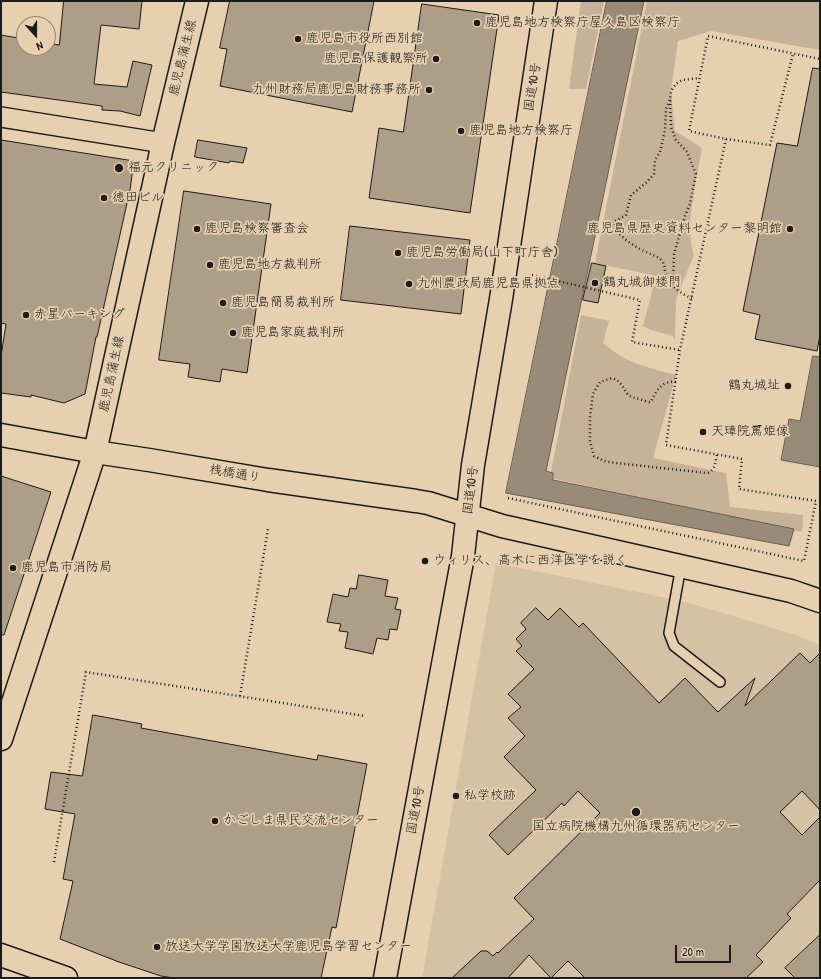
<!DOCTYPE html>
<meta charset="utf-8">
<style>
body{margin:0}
#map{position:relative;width:821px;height:979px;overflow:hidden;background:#e6d0b0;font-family:"Patrick Hand",sans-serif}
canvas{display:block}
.frame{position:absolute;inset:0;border:2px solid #1c1c1c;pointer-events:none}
.north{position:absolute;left:16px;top:16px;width:40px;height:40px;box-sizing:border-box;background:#e6d0b0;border:1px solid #958875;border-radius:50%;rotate:159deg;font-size:11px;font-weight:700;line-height:16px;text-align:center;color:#1c1c1c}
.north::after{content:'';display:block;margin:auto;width:14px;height:18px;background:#1c1c1c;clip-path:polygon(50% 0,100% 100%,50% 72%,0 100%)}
.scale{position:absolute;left:675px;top:945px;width:56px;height:18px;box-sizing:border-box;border:2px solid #1c1c1c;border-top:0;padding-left:5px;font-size:12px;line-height:14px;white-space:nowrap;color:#1c1c1c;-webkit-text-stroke:3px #e6d0b0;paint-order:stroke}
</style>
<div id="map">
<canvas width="821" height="979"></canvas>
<div class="frame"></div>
<div class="north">N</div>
<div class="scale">20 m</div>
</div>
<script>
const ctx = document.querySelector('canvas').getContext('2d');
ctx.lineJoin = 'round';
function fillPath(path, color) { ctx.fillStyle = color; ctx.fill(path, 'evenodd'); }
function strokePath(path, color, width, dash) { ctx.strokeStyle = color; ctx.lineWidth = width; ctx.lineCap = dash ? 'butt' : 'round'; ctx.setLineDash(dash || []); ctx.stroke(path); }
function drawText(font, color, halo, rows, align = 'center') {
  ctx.font = font + ' "Patrick Hand","Klee One",sans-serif'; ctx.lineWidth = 3.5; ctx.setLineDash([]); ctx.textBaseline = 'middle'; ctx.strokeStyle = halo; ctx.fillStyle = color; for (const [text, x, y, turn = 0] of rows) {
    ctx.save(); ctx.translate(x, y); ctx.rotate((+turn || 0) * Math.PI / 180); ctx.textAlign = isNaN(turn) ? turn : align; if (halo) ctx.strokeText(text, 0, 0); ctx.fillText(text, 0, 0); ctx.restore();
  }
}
const built = new Path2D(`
 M496 563 686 602 796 635 820 645V978H422Z`);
const green = new Path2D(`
 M581 1H604L586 89H569Z
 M647 1H820V50L711 31 678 41 671 91 675 131 702 148C697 178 684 227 694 255L676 299 675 339 673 336 651 330 643 326 656 276 595 263Z
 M581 315 609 321 603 343C625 363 649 368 676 375L653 458 726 473 730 507 803 515 802 532 555 479 551 472Z`);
const water = new Path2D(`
 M607 1H644L546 471 553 473V480L794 529 789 546 506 493Z
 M813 356 820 357V467L781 460 789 419 800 421Z`);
const building = new Path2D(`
 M64 1H142L139 29 101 25 94 84 127 87 133 61 152 65 140 116 120 111 102 110V106L1 92V35L24 39V48H48V43L59 45Z
 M230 1H374L352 112 220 86 227 49 220 48Z
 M422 4 499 15 470 213 369 198 379 128 403 132Z
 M813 68 820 69V335L817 351 755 339 760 315 743 311 777 143 797 146Z
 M1 140 134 161 130 190 97 337H96L85 394 64 403 31 395V397L1 393V356L6 324 1 323Z
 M198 140 247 148 243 163 230 161 229 163 195 157Z
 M184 191 271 204 247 373 222 369 220 382 188 377 190 364 159 360Z
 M350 226 470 240 461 314 341 300Z
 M592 263 606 266 598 303 583 300Z
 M1 476 51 492 4 635H1Z
 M359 575 388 580 385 596 398 598 395 609 401 610 397 630 390 629 388 640 377 638 373 654 345 648 348 632 339 631 341 624 327 622 333 594 348 597 350 588 356 589Z
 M536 608 548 620 560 608 579 627 583 623 659 703 685 678 718 712 755 678 745 706 800 653 810 663 820 653V810L802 791 780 812 802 835 820 817V880L787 914 791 918 756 955 763 962 746 978H585L568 961 551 978 529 955 508 978H452L481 951H487L493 956 497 952 498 953 534 919 514 898 600 813 578 791 564 806 562 803 508 855 489 835 536 790 504 757 525 736 508 718 521 707 508 694 534 669 516 651 522 646 516 639 526 629 521 623Z
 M93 715 142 724 141 728 317 760 318 755 367 764 336 928 332 927 321 978H174L161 976 119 962 60 939 73 881 63 879 75 814 45 809 51 772 82 776Z
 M820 935V978H795L785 968Z`);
const path = new Path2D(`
 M670 100 671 127 676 140 687 152 696 174 690 204 685 216 674 254 673 285
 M726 139 770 145 793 54
 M532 275 640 300 632 342 680 350
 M692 298C682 295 669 285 666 275 664 270 666 266 662 261 657 255 649 254 642 250 632 245 622 238 615 229V221L626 215 631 195 647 182 654 174 655 160 660 152 665 130 666 109 670 100 671 91 676 84 682 80 699 78
 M676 382C662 380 656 391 651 402H649L629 396C623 389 622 381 612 378L600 382 593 394 590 417V441L594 456 604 461 616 463 707 473C715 471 715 463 717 455
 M508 498 804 561 816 501 739 489 742 459 666 445 680 350 726 139 689 131 708 36 820 59
 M240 696 268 529
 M54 862 86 672 365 716`);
const service = new Path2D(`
 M681 566 669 633 674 646 720 682`);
const minor = new Path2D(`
 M1 117 163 143`);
const tertiary = new Path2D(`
 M1 435 95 452 149 460 268 480 416 501 428 503 502 526 791 591 820 601
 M1 955 66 978`);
const primary = new Path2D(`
 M1 739 95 452 163 143 197 1`);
const trunk = new Path2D(`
 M385 978 463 556 473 465 501 299 546 1`);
const markers = [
 [477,23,4,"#1c1c1c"],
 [298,39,4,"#1c1c1c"],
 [436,59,4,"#1c1c1c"],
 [429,90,4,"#1c1c1c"],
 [461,131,4,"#1c1c1c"],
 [119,168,5,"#1c1c1c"],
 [104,198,4,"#1c1c1c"],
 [197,229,4,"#1c1c1c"],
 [790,229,4,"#1c1c1c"],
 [398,253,4,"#1c1c1c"],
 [210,265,4,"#1c1c1c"],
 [595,283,4,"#1c1c1c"],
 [409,284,4,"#1c1c1c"],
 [223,303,4,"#1c1c1c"],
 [26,315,4,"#1c1c1c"],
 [233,333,4,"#1c1c1c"],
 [788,386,4,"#1c1c1c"],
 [703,432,4,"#1c1c1c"],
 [425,561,4,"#1c1c1c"],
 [13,568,4,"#1c1c1c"],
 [456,796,4,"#1c1c1c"],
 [636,812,5,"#1c1c1c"],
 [215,821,4,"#1c1c1c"],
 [157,947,4,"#1c1c1c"]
];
const poiNames = [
 ["鹿児島地方検察庁屋久島区検察庁",485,23],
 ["鹿児島市役所西別館",306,39],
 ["鹿児島保護観察所",428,59,"right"],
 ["九州財務局鹿児島財務事務所",421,90,"right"],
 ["鹿児島地方検察庁",469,131],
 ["福元クリニック",128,168],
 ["徳田ビル",112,198],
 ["鹿児島検察審査会",205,229],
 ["鹿児島県歴史資料センター黎明館",782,229,"right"],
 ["鹿児島労働局(山下町庁舎)",406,253],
 ["鹿児島地方裁判所",218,265],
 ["鶴丸城御楼門",603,283],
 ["九州農政局鹿児島県拠点",417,284],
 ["鹿児島簡易裁判所",231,303],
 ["赤星パーキング",34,315],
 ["鹿児島家庭裁判所",241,333],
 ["鶴丸城址",780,386,"right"],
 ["天璋院篤姫像",711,432],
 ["ウィリス、高木に西洋医学を説く",433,561],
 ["鹿児島市消防局",21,568],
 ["私学校跡",464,796],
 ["かごしま県民交流センター",223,821],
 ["国立病院機構九州循環器病センター",636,827,"center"],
 ["放送大学学園放送大学鹿児島学習センター",165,947]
];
const streetNames = [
 ["鹿児島蒲生線",183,58,-76],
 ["国道10号",533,87,-81],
 ["鹿児島蒲生線",112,374,-78],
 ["桟橋通り",235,474,10],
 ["国道10号",471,490,-83],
 ["国道10号",416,810,-80]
];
fillPath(built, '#d5c1a4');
fillPath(green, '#c5b298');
fillPath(water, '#988b78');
strokePath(water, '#665f53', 1);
fillPath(building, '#ae9e87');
strokePath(building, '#1c1c1c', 1);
strokePath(service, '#1c1c1c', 12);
strokePath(minor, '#1c1c1c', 22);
strokePath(tertiary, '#1c1c1c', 25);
strokePath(primary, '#1c1c1c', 25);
strokePath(trunk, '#1c1c1c', 25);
strokePath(path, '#1c1c1c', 2.5, [1, 3]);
strokePath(service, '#e6d0b0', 9);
strokePath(minor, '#e6d0b0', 19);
strokePath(tertiary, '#e6d0b0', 22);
strokePath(primary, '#e6d0b0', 22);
strokePath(trunk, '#e6d0b0', 22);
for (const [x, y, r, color] of markers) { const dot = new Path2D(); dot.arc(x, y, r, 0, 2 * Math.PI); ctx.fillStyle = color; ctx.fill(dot); strokePath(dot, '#e6d0b0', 1.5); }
drawText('13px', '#1c1c1c', '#e6d0b0', poiNames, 'left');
drawText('13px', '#1c1c1c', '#e6d0b0', streetNames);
</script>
